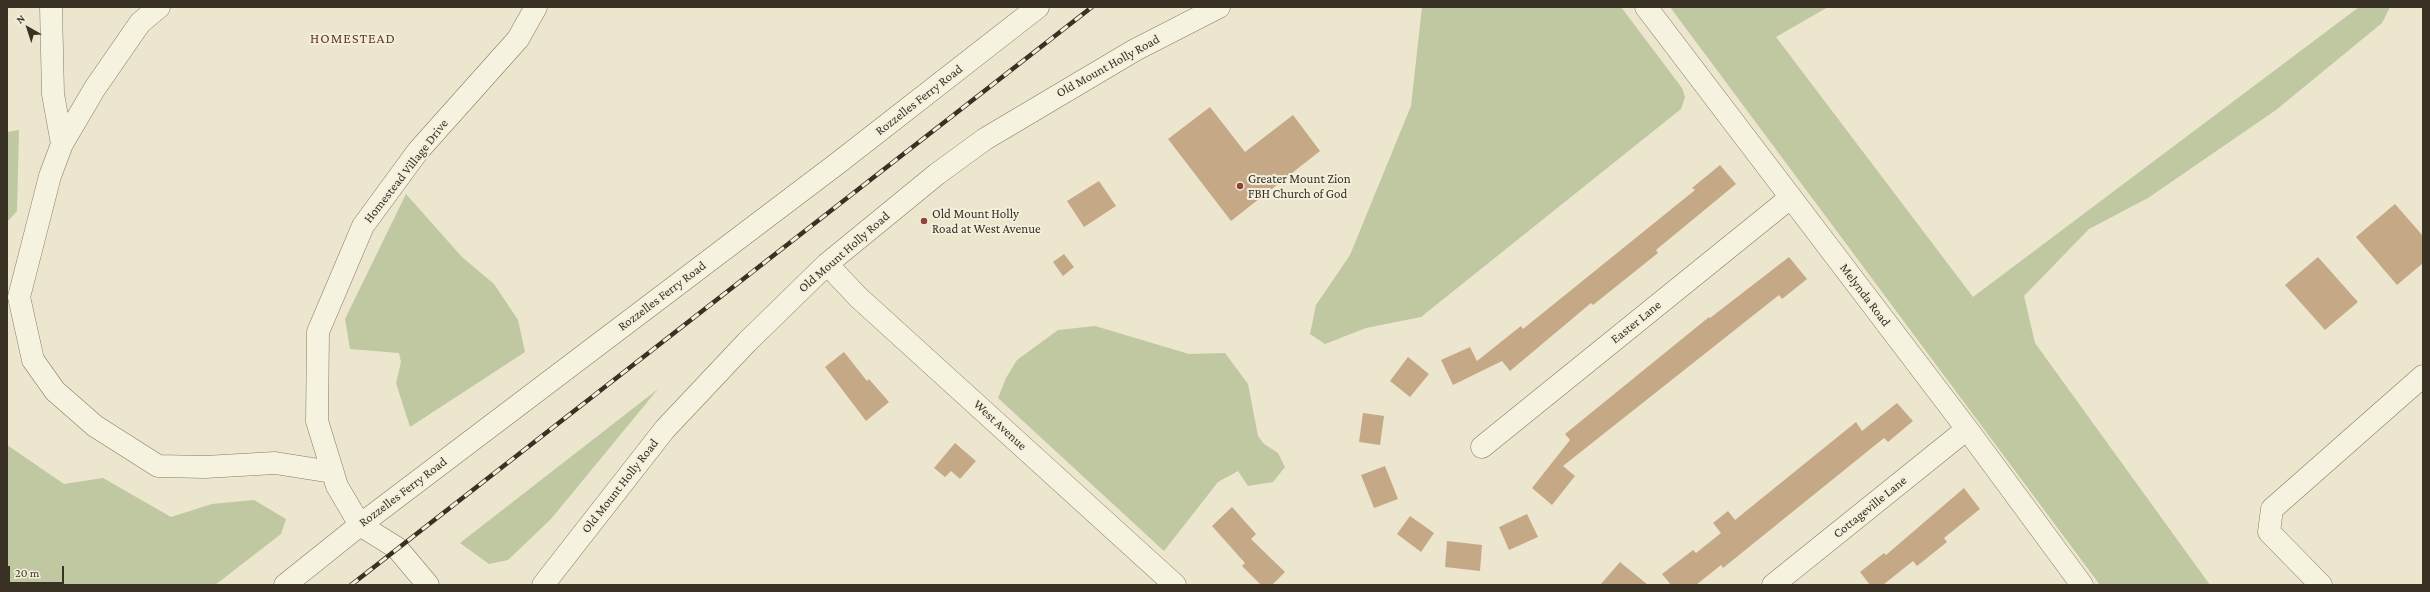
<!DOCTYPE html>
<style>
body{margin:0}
#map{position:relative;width:2430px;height:592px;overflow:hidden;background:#ebe6cd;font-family:"Crimson Pro",serif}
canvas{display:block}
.frame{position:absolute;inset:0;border:8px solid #393124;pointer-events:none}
.north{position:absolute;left:8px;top:8px;width:40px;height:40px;-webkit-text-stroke:3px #f3efdc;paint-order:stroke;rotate:321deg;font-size:11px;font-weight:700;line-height:16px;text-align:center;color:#393124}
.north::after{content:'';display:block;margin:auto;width:14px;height:18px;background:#393124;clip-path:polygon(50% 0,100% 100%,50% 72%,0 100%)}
.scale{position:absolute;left:8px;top:566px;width:56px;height:18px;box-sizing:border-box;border:2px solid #393124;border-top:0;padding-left:5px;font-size:12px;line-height:14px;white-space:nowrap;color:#393124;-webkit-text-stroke:3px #f3efdc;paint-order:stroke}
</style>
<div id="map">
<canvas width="2430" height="592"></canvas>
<div class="frame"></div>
<div class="north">N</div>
<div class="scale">20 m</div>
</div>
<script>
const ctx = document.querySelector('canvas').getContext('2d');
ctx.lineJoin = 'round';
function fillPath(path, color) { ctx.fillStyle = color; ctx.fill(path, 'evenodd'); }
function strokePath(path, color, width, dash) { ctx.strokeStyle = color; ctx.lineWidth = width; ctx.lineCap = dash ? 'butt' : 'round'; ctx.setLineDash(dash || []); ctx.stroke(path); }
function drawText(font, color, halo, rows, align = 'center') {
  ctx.font = font + ' "Crimson Pro",serif'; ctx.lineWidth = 4; ctx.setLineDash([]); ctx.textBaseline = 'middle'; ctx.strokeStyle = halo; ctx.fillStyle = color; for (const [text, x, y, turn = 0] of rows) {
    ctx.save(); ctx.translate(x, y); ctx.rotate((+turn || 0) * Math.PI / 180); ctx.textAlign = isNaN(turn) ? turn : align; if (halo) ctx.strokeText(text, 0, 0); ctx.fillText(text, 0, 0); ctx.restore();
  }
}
const green = new Path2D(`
 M1422 7H1621L1682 88 1685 97 1681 109 1421 317 1366 328 1325 344 1310 334 1316 305 1350 255 1411 106Z
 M1670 7H1828L1776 37 1973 297 2359 7H2390L2382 23 2276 110 2148 198 2089 229 2024 296 2035 343 2210 585H2100Z
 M19 130 17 211 7 222V132Z
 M406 194 462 257 494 284 518 320 525 352 410 427 396 383 401 362 399 353 350 349 345 319Z
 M1095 326 1189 354 1225 353 1248 384 1258 436 1264 444 1278 453 1285 467 1273 482 1248 486 1238 471 1218 482 1164 551 998 398 1006 378 1017 360 1058 330Z
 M658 389 551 519 508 560 489 564 460 543Z
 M7 445 64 484 103 478 171 517 212 504 254 500 286 519 281 534 215 585H7Z`);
const building = new Path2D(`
 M1210 107 1245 152 1293 115 1320 151 1231 221 1168 139Z
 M1720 165 1736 184 1656 250 1658 253 1593 305 1591 303 1510 371 1502 361 1453 385 1441 360 1470 347 1477 361 1521 326 1523 329 1695 190 1692 188Z
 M1099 181 1116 206 1084 227 1067 201Z
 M2395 204 2423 236V263L2397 285 2356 237Z
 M1064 254 1074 267 1063 276 1053 262Z
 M1789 257 1807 279 1782 299 1779 295 1563 466 1575 476 1552 505 1532 488 1570 440 1565 434 1709 317 1710 318Z
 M2318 257 2358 302 2325 330 2285 285Z
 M844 352 867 381 869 379 889 402 866 421 825 367Z
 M1408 357 1429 374 1410 397 1390 381Z
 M1897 403 1913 421 1888 442 1884 438 1723 568 1721 565 1696 585H1671L1662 574 1693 550 1696 553 1721 533 1713 523 1728 511 1735 520 1856 422 1862 431Z
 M1363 413 1384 416 1380 445 1359 442Z
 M955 443 976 461 960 479 951 471 945 477 934 468Z
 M1385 466 1398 499 1374 508 1361 475Z
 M1964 488 1980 509 1944 538 1947 542 1917 566 1913 561 1883 585H1870L1860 572 1884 553 1886 555Z
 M1232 507 1256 534 1251 539 1285 572 1272 585H1261L1242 566 1245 563 1212 526Z
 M1527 514 1538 537 1509 550 1499 527Z
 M1410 516 1434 533 1421 552 1397 534Z
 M1447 541 1482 545 1480 571 1445 567Z
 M1620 562 1648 585H1600Z`);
const minor = new Path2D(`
 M51 7 53 94 62 144
 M159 7 140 23 95 88 62 144 50 176 19 297 33 360 55 391 95 426 158 466 205 467 275 463 332 472
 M1646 7 1967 429 2082 585
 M827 264 858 297 1175 585
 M1482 447 1790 198
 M285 585 360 525 838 163 1038 7
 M428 585 397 548 360 525 337 486 317 421 318 332 363 226 418 151 518 39 536 7
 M543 585 665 429 747 342 827 264 937 174 985 139 1135 50 1219 7
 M1773 585 1967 429
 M2321 585 2269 532 2272 509 2423 376`);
const rail = new Path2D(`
 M351 585 1092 7`);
const markers = [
 [1240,186,4,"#8f4338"],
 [924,221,4,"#8f4338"]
];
const streetNames = [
 ["Old Mount Holly Road",1108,66,-29],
 ["Rozzelles Ferry Road",919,100,-38],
 ["Homestead Village Drive",406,171,-52],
 ["Old Mount Holly Road",844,252,-41],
 ["Melynda Road",1865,295,53],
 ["Rozzelles Ferry Road",662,296,-37],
 ["Easter Lane",1636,322,-39],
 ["West Avenue",1000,425,43],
 ["Old Mount Holly Road",620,486,-52],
 ["Rozzelles Ferry Road",403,492,-37],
 ["Cottageville Lane",1870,507,-39]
];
const poiNames = [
 ["Greater Mount Zion",1248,179],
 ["FBH Church of God",1248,194],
 ["Old Mount Holly",932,214],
 ["Road at West Avenue",932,229]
];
const neighbourhoodNames = [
 ["HOMESTEAD",353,39]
];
fillPath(green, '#bfc8a1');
fillPath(building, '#c5a987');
strokePath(minor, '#877a62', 23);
strokePath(minor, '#f6f2e0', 22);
strokePath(rail, '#393124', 4.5);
strokePath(rail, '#f3efdc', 3, [9]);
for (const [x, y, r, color] of markers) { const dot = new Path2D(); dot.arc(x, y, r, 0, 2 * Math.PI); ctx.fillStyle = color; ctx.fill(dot); strokePath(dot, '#f3efdc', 1.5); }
drawText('13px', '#393124', '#f3efdc', streetNames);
drawText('13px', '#393124', '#f3efdc', poiNames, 'left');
ctx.letterSpacing = '1px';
drawText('14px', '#613b28', '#f3efdc', neighbourhoodNames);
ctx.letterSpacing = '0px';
</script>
